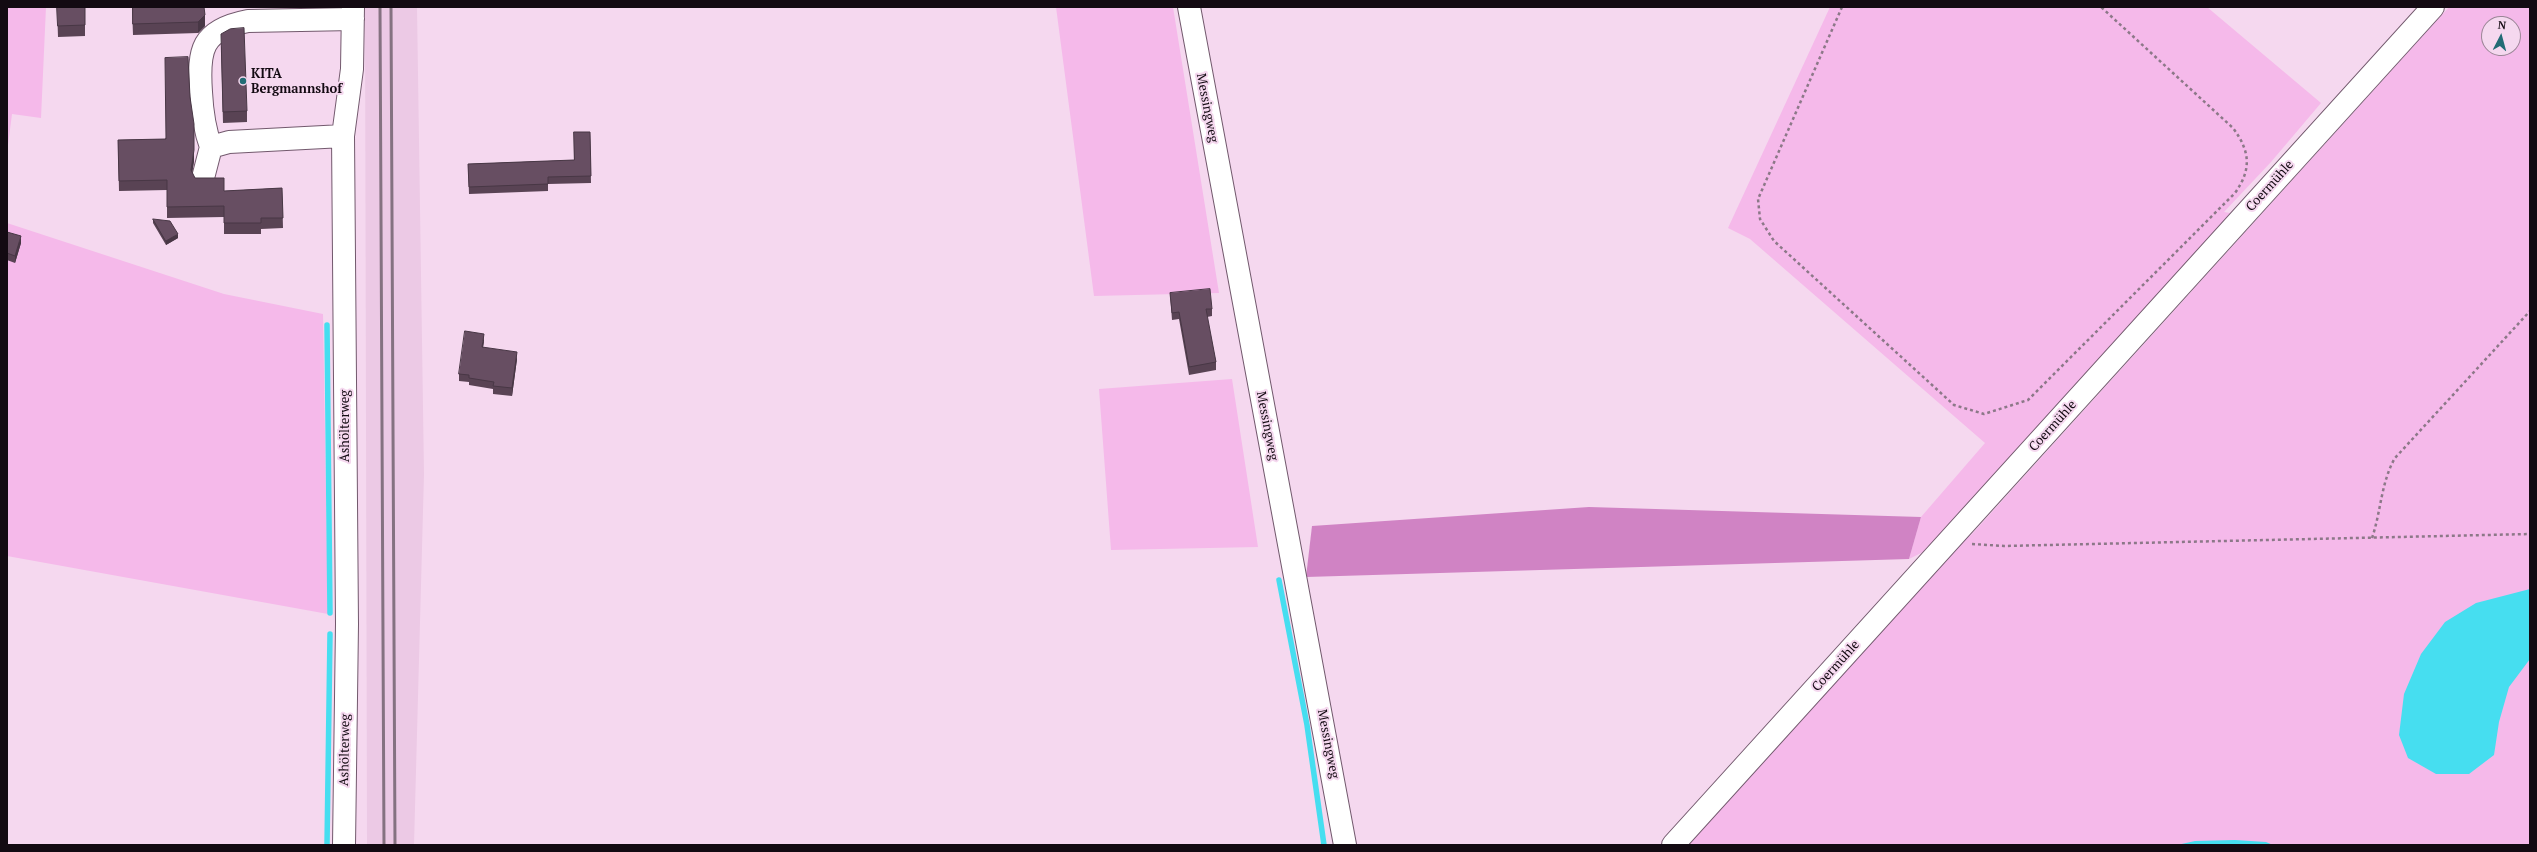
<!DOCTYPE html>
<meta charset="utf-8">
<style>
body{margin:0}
#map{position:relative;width:2537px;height:852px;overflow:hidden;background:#f5d8ef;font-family:"PT Serif",serif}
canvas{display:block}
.frame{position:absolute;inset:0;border:8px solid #130a12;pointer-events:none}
.north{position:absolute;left:2481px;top:16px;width:40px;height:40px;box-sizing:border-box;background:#f5d8ef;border:1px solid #9b8697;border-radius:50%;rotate:6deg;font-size:11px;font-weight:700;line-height:16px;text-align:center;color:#130a12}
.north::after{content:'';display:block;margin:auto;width:14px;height:18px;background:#226c75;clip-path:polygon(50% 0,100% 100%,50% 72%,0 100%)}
</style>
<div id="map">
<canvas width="2537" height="852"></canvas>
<div class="frame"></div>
<div class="north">N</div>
</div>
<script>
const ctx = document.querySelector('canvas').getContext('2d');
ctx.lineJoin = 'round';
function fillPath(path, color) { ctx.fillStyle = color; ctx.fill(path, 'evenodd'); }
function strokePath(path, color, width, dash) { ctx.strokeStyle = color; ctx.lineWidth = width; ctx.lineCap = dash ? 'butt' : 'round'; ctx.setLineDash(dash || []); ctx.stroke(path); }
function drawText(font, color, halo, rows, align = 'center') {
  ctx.font = font + ' "PT Serif",serif'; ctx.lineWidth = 4; ctx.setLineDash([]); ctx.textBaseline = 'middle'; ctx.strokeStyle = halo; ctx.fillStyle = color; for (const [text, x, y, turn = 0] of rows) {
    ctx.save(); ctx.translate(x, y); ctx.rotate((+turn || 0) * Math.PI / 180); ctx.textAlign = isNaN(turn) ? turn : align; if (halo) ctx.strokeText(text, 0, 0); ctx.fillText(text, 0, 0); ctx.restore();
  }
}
const built = new Path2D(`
 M365 7H417L424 474 414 845H367Z`);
const green = new Path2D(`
 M7 7H46L41 118 12 114 8 145Z
 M1056 7H1173L1219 293 1094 296Z
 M1830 7H2207L2321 103 2271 162 2224 212 2243 215 1953 537 1909 559 1921 517 1985 443 1750 239 1728 228Z
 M2449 7H2530V845H1682L1941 561 1972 534ZM2489 24H2513V48H2489Z
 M7 223 224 294 323 314 328 614 7 556Z
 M1232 379 1258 547 1111 550 1099 389Z`);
const forest = new Path2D(`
 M1589 507 1921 517 1909 559 1306 577 1312 526Z`);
const water = new Path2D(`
 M2530 589V659L2509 687 2499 722 2494 755 2469 774H2436L2408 758 2399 735 2404 694 2421 654 2445 622 2476 603Z
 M2235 840 2266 842 2273 845H2177L2195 841Z`);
const stream = new Path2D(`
 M327 325 330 613
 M1279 580 1307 725 1324 845
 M327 845 330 634`);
const path = new Path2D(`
 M1842 7 1758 199 1760 219 1774 241 1954 405 1984 414 2028 400 2235 193C2252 169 2250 151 2233 128L2101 7
 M2372 538C2381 512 2381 482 2395 458L2530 311
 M1972 544 2004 546 2530 534`);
const minor = new Path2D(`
 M1189 7 1345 845
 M211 147C204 128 202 112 201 92 198 50 201 30 248 21L353 19
 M203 178 211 147 229 142 343 136
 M344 845 347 624 343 136 352 69 353 7
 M1673 845 2433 7`);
const rail = new Path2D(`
 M380 7 384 845
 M391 7 395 845`);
const wall = new Path2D(`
 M57 7H85V36L58 37Z
 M132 7H204L205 26 198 33 133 35Z
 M221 45 247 111V122L223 123Z
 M190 97 194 161 192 173 195 178 224 191 282 188 283 228 261 229V234H224V217L167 218V190L119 191 118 140 165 139Z
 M590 132 591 183 548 184V191L469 194 468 164 574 160Z
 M153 219 178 238 166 245 153 223Z
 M7 232 21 243 15 263 7 260Z
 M1170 293 1212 309V316L1207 317 1216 362V370L1189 375 1179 319 1172 320Z
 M484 341 483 347 517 359 512 396 493 394V389L469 385V382L459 381V374Z`);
const shadedWall = new Path2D(`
 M205 15V26L198 33V22Z
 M194 150V161L191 181V170Z
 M178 234V238L166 245V241Z
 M21 236V243L15 263V256Z
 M484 334V341L482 354V347Z
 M517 352V359L512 396V388Z`);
const building = new Path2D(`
 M57 7H85V25L58 26Z
 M133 7H204L205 15 198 22 133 24Z
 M244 28 247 111 223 112 221 34 230 29Z
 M188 57 190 97 194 124V150L191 170 195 178H224V191L282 188 283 218H261V223H224V206L167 207V180L119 181 118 140 166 139 165 58Z
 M574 132H590L591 176 548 177V184L469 187 468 164 574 160Z
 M153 219 170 221 178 234 166 241Z
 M7 232 21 236 15 256 7 253Z
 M1210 289 1212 309H1206L1216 362 1189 367 1179 312 1172 313 1170 293Z
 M465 331 484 334 482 347 517 352 512 388 493 386 494 382 469 378V375L459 374Z`);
const markers = [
 [243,81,4,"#226c75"]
];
const poiNames = [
 ["KITA",251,74],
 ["Bergmannshof",251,89]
];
const streetNames = [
 ["Messingweg",1207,108,79],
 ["Coermühle",2270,186,-48],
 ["Ashölterweg",345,426,-90],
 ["Messingweg",1267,426,79],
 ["Coermühle",2053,426,-48],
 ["Coermühle",1836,666,-48],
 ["Messingweg",1328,744,79],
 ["Ashölterweg",345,750,-89]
];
fillPath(built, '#ecc9e5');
fillPath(green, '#f5b9ea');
fillPath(forest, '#d083c4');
fillPath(water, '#46def0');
strokePath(stream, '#46def0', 5.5);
strokePath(minor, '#72596d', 24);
strokePath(path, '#8c7888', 2.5, [3, 3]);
strokePath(minor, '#fff', 22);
strokePath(rail, '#857281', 3);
fillPath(wall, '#594354');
fillPath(shadedWall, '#483745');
fillPath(building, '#674e62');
strokePath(building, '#483745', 1);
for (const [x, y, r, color] of markers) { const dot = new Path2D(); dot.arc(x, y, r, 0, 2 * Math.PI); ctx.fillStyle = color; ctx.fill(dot); strokePath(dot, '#f5d8ef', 1.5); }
drawText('bold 13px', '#130a12', '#f5d8ef', poiNames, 'left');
drawText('13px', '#130a12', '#f5d8ef', streetNames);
</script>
